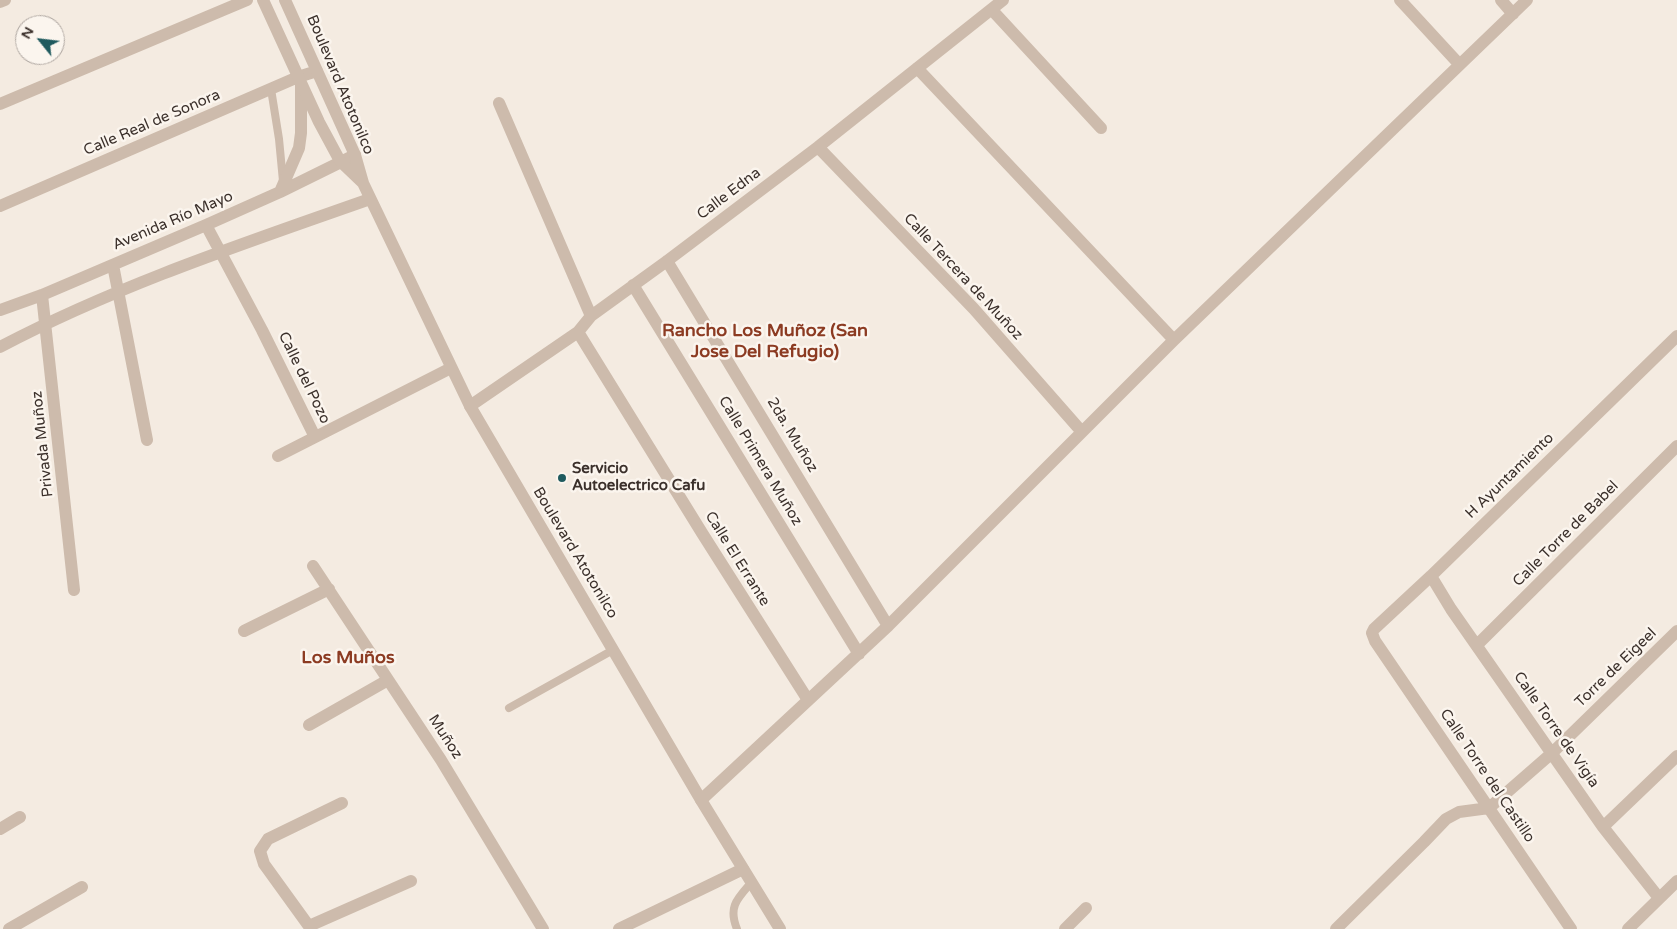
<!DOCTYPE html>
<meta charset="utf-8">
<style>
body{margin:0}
#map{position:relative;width:1677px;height:929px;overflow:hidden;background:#f4ebe1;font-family:"Varela Round",sans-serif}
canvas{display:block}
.north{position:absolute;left:15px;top:15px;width:50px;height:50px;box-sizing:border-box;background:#fbf5ee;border:1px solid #aea6a0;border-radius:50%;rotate:299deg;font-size:14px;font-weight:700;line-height:20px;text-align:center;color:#3b302b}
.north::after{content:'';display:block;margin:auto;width:18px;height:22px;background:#1f5a5e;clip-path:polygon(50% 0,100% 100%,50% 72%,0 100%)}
</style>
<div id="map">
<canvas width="1677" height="929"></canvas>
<div class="north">N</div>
</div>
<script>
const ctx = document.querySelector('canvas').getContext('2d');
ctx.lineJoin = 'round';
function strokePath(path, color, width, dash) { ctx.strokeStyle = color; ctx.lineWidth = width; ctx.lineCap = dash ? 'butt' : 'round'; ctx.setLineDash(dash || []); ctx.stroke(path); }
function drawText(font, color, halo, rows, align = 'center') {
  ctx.font = font + ' "Varela Round",sans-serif'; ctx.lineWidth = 5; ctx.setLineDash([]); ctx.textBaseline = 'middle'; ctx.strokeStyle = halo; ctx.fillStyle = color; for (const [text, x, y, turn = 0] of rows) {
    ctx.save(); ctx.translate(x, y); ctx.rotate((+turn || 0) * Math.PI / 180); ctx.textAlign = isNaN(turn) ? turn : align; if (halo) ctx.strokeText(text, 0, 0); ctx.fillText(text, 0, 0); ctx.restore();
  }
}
const service = new Path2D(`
 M271 89 279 139 283 181
 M509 708 613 650
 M737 929C728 907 737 899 751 883`);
const minor = new Path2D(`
 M1400 0 1459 64
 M1501 0 1513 14
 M0 2 5 0
 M992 10 1101 128
 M917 68 1174 340
 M499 103 591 316
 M0 104 247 0
 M818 147 974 309 1082 432
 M280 192 299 148 301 133V84
 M0 206 298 77 317 71
 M206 225 262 330 315 437
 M667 261 888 626
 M113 265 147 440
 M633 285 859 654
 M42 295 74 590
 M0 310 42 295 206 225 280 192 355 155
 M578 332 702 533 808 700
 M0 347C118 285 245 243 370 199
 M470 406 578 332 591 316 667 261 818 147 1003 0
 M278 456 451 368
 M313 566 441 760 543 929
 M1431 576 1451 609 1603 827 1659 898
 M244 631 329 589
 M1477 645 1677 446
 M309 725 388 680
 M701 800 888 626 1174 340 1527 0
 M1603 827 1677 756
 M0 829 20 817
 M309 926 411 881
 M9 929 82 887
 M311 929 264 864 260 851 268 839 342 803
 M619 929 743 869
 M1065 929 1086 908
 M1336 929 1424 842 1446 819 1459 812 1489 808 1552 753 1677 631
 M1571 929 1375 641 1372 633 1374 629 1431 576 1677 336
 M1628 929 1677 881`);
const tertiary = new Path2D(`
 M263 0 319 122 340 161 363 183
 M285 0 355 155 363 183 470 406 701 800 780 929`);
const markers = [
 [562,478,5,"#1f5a5e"]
];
const streetNames = [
 ["Boulevard Atotonilco",340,85,67],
 ["Calle Real de Sonora",152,123,-23],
 ["Calle Edna",729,194,-37],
 ["Avenida Río Mayo",173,221,-23],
 ["Calle Tercera de Muñoz",963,277,47],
 ["Calle del Pozo",304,378,64],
 ["2da. Muñoz",792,435,59],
 ["Privada Muñoz",43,444,-96],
 ["Calle Primera Muñoz",760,461,59],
 ["H Ayuntamiento",1510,476,-44],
 ["Calle Torre de Babel",1566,534,-45],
 ["Boulevard Atotonilco",575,553,59],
 ["Calle El Errante",737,559,58],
 ["Torre de Eigeel",1616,668,-44],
 ["Calle Torre de Vigía",1556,730,55],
 ["Muñoz",445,737,57],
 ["Calle Torre del Castillo",1487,776,56]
];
const poiNames = [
 ["Servicio",572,469],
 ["Autoelectrico Cafu",572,486]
];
const quarterNames = [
 ["Rancho Los Muñoz (San",765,331],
 ["Jose Del Refugio)",765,352],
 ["Los Muños",348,658]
];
strokePath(service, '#cdbbac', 8);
strokePath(minor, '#cdbbac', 12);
strokePath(tertiary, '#cdbbac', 12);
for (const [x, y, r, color] of markers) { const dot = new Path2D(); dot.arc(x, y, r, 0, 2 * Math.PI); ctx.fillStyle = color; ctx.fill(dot); strokePath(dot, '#fbf5ee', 2); }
drawText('15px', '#3b302b', '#fbf5ee', streetNames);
drawText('bold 15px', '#3b302b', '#fbf5ee', poiNames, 'left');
drawText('bold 18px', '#8c3b22', '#fbf5ee', quarterNames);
</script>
